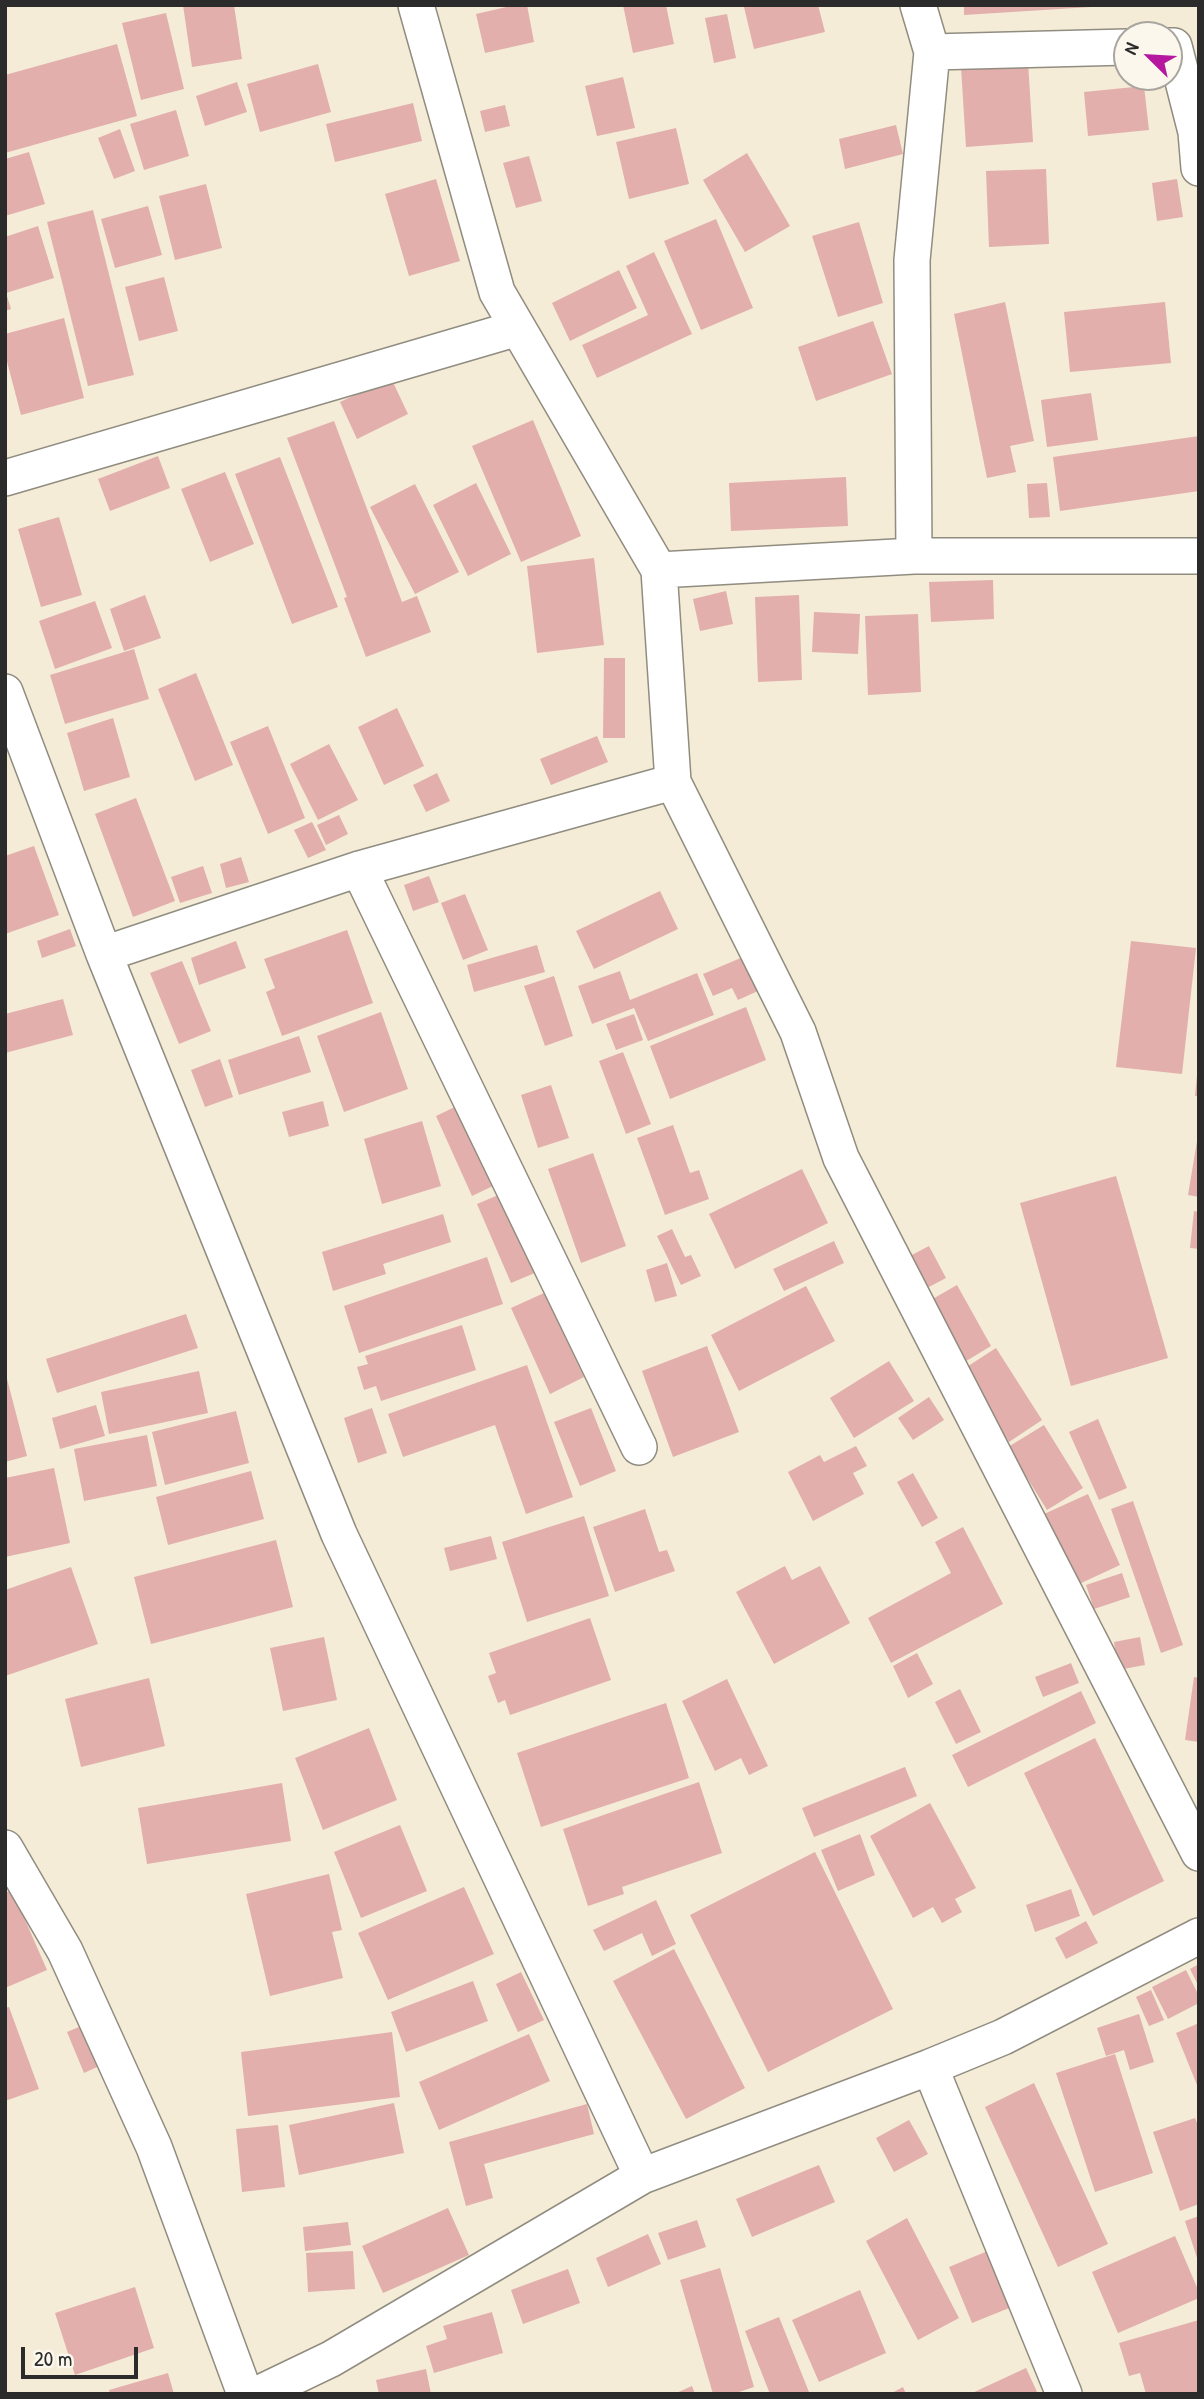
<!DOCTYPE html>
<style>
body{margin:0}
#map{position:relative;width:1204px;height:2399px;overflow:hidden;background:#f4ecd6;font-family:"Patrick Hand",sans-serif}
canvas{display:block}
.frame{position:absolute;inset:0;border:7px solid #2b2b2b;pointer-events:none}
.north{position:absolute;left:1113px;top:21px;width:70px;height:70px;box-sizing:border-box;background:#fbf7ec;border:2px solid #a8a59f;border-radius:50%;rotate:294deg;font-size:19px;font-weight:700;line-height:28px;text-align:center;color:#2b2b2b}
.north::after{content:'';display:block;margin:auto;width:24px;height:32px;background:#b5179e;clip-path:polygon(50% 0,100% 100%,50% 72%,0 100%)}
.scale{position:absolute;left:21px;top:2347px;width:117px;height:32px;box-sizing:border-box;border:4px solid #2b2b2b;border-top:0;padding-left:9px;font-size:21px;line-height:24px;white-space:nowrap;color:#2b2b2b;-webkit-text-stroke:5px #fbf7ec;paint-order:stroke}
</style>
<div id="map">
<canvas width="1204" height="2399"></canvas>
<div class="frame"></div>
<div class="north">N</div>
<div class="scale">20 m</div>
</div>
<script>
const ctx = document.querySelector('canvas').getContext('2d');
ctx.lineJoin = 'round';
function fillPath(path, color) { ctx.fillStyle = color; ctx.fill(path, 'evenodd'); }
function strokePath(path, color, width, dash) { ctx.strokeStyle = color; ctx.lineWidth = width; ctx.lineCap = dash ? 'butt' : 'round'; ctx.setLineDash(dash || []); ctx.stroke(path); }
const building = new Path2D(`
 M183 5H234L242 59 192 67Z
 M515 5H527L534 42 485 53 476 14Z
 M623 5H666L674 44 633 53Z
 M749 5H818L825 32 754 49 744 7Z
 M964 5H1091V7L964 15Z
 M166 13 184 89 141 100 122 23Z
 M727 14 736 58 714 63 705 18Z
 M117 44 137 116 5 153V75Z
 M1028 62 1033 142 966 147 961 67Z
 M318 64 331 112 260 132 247 84Z
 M623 77 635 128 597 136 585 86Z
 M237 82 247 112 205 126 196 96Z
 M1144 86 1149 130 1088 136 1084 92Z
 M413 103 422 141 335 162 326 124Z
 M505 105 510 126 485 132 480 111Z
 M176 110 189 156 144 170 130 124Z
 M896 125 903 154 845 169 839 139Z
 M676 128 689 184 629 199 616 142Z
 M120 129 135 171 114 179 98 138Z
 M29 152 45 204 5 216V159Z
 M747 153 790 226 745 252 703 180Z
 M529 156 542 201 516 208 503 163Z
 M1046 169 1049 244 989 247 986 171Z
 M436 179 460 261 409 276 385 194Z
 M1177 179 1183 217 1157 221 1152 183Z
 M206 184 222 248 175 260 159 196Z
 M148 206 162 255 115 268 101 219Z
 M93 210 134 375 88 386 47 222Z
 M716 219 753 308 701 330 664 241Z
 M859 222 883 303 838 317 812 236Z
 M38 226 54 278 6 293 11 309 5 311V237Z
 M654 252 692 334 597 378 582 345 648 315 626 266Z
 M619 270 637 308 570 341 552 303Z
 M164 277 178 331 139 341 125 287Z
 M1005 302 1034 441 1010 446 1016 472 987 478 954 314Z
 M1165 302 1171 363 1070 372 1064 312Z
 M64 318 84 398 21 415 5 354V334Z
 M873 321 892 374 816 401 798 347Z
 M391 378 408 414 357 439 340 402Z
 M1091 393 1098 440 1047 447 1041 400Z
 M533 420 581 536 521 562 472 446Z
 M334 421 402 602 417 596 431 632 366 657 344 598 347 597 287 438Z
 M1199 436V491L1060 511 1053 457Z
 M158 456 170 488 110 511 98 479Z
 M280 457 338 607 292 624 235 474Z
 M225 472 254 544 210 562 181 489Z
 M846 477 848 526 731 531 729 483Z
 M476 483 511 554 468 576 433 505Z
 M1047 483 1050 517 1029 518 1027 484Z
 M415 484 459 572 415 594 370 507Z
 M59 517 82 595 41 607 18 529Z
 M594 558 604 645 537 653 527 566Z
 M993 580 994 619 931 622 929 582Z
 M726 591 733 624 700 631 693 599Z
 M145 595 161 638 124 651 110 609Z
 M799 595 802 680 758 682 755 597Z
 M95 601 112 648 55 669 39 621Z
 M814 612 860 614 858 654 812 652Z
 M918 614 921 692 868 695 865 616Z
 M134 649 149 699 65 724 50 675Z
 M604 658H625V738H603Z
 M196 673 233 765 195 781 158 689Z
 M397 708 424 766 384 785 358 727Z
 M113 718 130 777 84 791 67 733Z
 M268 726 305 818 268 834 230 742Z
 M597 736 608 762 551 785 540 759Z
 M329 744 358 800 318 820 290 764Z
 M437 773 450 801 426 812 413 785Z
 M136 798 175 901 133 917 95 814Z
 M339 815 348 834 326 845 317 825Z
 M312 822 326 850 308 858 294 830Z
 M34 846 59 915 5 934V856Z
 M241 857 249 882 226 888 220 864Z
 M203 866 212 893 180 903 171 877Z
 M429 876 439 902 413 911 404 885Z
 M660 891 678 929 594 969 576 931Z
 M465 894 488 950 463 960 441 903Z
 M70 929 76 946 42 958 37 941Z
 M347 930 373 1003 282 1036 266 992 275 988 264 959Z
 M236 941 246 968 199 985 191 958Z
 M1131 941 1196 948 1182 1074 1116 1067Z
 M537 945 545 972 474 992 467 965Z
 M743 957 758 991 738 1000 732 988 713 996 703 974Z
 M182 961 211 1031 179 1044 150 973Z
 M620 971 630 1000 697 973 714 1015 648 1041 634 1008 592 1024 578 986Z
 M554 976 573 1036 545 1046 524 986Z
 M63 999 73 1035 5 1053V1014Z
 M746 1007 766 1060 670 1099 650 1046Z
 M381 1012 408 1089 344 1112 317 1036Z
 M634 1014 643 1040 616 1050 606 1024Z
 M299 1036 311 1072 239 1095 228 1060Z
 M623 1052 651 1124 626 1134 599 1061Z
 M220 1059 233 1097 205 1107 191 1070Z
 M1197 1075H1199V1096H1195Z
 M551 1085 569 1138 538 1148 521 1095Z
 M323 1101 329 1126 289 1137 282 1112Z
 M459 1105 495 1185 472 1196 436 1116Z
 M422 1121 441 1186 382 1204 364 1139Z
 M673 1125 690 1173 699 1170 709 1199 665 1215 637 1138Z
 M1197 1141H1199V1197L1188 1195Z
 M593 1153 626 1246 581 1263 548 1169Z
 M802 1169 828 1223 735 1269 709 1214Z
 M1116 1176 1168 1358 1071 1386 1020 1203Z
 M503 1193 537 1272 511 1283 477 1204Z
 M1194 1211 1199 1212V1249L1190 1248Z
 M443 1214 451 1242 383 1264 386 1274 333 1291 322 1252Z
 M672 1229 685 1257 691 1255 701 1276 681 1285 657 1236Z
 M834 1241 844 1263 784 1291 773 1269Z
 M929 1246 946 1278 925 1289 908 1257Z
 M487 1257 503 1304 359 1353 344 1306Z
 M667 1263 677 1296 655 1302 646 1270Z
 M957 1285 991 1346 963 1363 929 1301Z
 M806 1286 835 1341 739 1391 711 1335Z
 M544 1293 584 1377 550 1394 511 1308Z
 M186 1314 198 1348 57 1393 46 1359Z
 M462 1325 476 1370 381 1401 376 1386 364 1390 357 1367 368 1364 365 1356Z
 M707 1346 739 1432 673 1457 642 1371Z
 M996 1348 1042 1420 1009 1442 962 1370Z
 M889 1361 914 1401 854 1438 830 1398Z
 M527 1365 573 1497 526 1514 495 1425 403 1457 388 1414Z
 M5 1371 27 1456 5 1462Z
 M199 1371 208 1413 109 1434 101 1392Z
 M929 1397 944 1420 913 1440 898 1418Z
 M96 1405 105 1436 60 1449 52 1418Z
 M372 1408 387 1453 358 1463 344 1418Z
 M591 1408 616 1471 580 1486 554 1422Z
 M236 1411 249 1463 165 1485 152 1432Z
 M1098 1419 1127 1488 1099 1500 1069 1432Z
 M1044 1425 1083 1488 1047 1510 1008 1447Z
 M147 1435 157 1486 84 1501 74 1449Z
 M856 1446 867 1466 853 1473 864 1494 813 1521 788 1472 820 1455 824 1462Z
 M54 1468 70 1543 5 1557V1478Z
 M251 1471 264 1519 168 1545 156 1497Z
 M913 1473 938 1518 922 1527 897 1482Z
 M1088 1494 1120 1565 1077 1585 1044 1514Z
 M1133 1501 1183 1645 1161 1653 1111 1509Z
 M645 1509 659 1552 667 1550 675 1571 615 1592 593 1527Z
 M584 1516 609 1596 527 1622 502 1542Z
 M963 1527 1003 1604 891 1663 868 1618 951 1573 935 1542Z
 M491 1536 497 1559 450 1571 444 1548Z
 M276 1540 293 1607 151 1644 134 1577Z
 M785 1566 792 1580 820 1566 850 1623 774 1664 736 1592Z
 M71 1567 98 1644 5 1676V1590Z
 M1122 1573 1130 1597 1094 1609 1086 1585Z
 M590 1618 611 1680 510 1715 505 1700 498 1703 488 1676 496 1673 489 1653Z
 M324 1637 337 1700 283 1711 270 1648Z
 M1140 1637 1145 1665 1118 1670 1114 1642Z
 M917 1653 933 1684 908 1698 893 1666Z
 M1071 1663 1079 1683 1043 1697 1035 1677Z
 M1194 1677 1199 1678V1742L1185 1740Z
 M149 1678 165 1746 81 1767 65 1699Z
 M727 1679 768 1766 749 1775 741 1758 715 1771 682 1701Z
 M960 1689 981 1732 956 1744 935 1702Z
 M1081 1691 1096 1723 968 1787 952 1755Z
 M666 1703 689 1778 541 1827 517 1753Z
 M369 1728 397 1800 323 1830 295 1758Z
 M1095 1738 1164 1881 1093 1916 1024 1773Z
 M905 1767 917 1796 814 1837 802 1808Z
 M699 1782 722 1853 622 1887 624 1894 588 1906 563 1829Z
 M282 1783 291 1841 147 1864 138 1808Z
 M930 1803 976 1888 955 1899 962 1912 942 1923 933 1907 913 1918 870 1836Z
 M400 1825 427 1891 361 1918 334 1852Z
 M860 1834 875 1875 838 1891 821 1850Z
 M815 1852 893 2009 768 2072 690 1915Z
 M329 1874 342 1930 332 1932 343 1978 270 1996 246 1894Z
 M464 1887 494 1954 388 2000 358 1933Z
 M1071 1889 1080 1916 1035 1932 1026 1905Z
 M12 1890 47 1970 5 1988V1893Z
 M656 1900 676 1944 652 1956 642 1933 604 1951 593 1930Z
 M1086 1921 1098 1943 1066 1959 1055 1938Z
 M674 1949 745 2088 686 2119 613 1981Z
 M1199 1964V1987L1190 1969Z
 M1186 1970 1199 1996V2003L1168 2019 1152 1987Z
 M521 1972 544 2020 518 2032 496 1984Z
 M473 1981 488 2021 406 2052 391 2012Z
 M1151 1990 1164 2020 1149 2026 1136 1997Z
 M9 2007 39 2089 5 2101V2008Z
 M1139 2014 1154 2062 1130 2070 1124 2050 1106 2056 1097 2028Z
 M91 2022 108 2062 84 2073 67 2032Z
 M1199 2023V2090L1176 2033Z
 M392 2032 400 2097 248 2116 241 2052Z
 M529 2034 550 2081 439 2130 419 2082Z
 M1115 2054 1153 2173 1095 2192 1056 2073Z
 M1034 2083 1108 2244 1058 2267 985 2107Z
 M394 2103 404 2153 299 2175 289 2125Z
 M587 2104 594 2134 484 2164 493 2198 466 2206 449 2142Z
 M1195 2118 1199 2128V2204L1180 2211 1153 2132Z
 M909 2120 928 2154 894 2172 876 2138Z
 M278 2125 285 2187 242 2192 236 2129Z
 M819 2165 835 2202 752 2237 736 2199Z
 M448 2208 469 2255 383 2293 362 2246Z
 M1199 2216V2261H1198L1185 2221Z
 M907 2218 959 2318 918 2340 866 2241Z
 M697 2220 706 2247 668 2260 658 2233Z
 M348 2222 351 2245 305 2251 303 2227Z
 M648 2234 661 2264 608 2287 596 2258Z
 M1175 2236 1199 2292V2298L1118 2333 1092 2272Z
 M995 2248 1019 2304 972 2323 949 2267Z
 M353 2251 355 2289 308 2292 306 2253Z
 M720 2268 754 2387 733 2394H713L680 2280Z
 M568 2269 580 2303 523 2324 511 2290Z
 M135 2287 154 2348 75 2375 55 2313Z
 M860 2290 886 2353 819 2382 792 2320Z
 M492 2312 503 2353 434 2373 426 2346 447 2339 443 2326Z
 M779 2317 809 2392 805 2394H770L745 2331Z
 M1199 2320V2394H1146L1140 2373 1129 2376 1119 2343Z
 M1026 2368 1038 2394H970Z
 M426 2369 431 2394H379L376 2380Z
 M168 2373 174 2394H110L109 2390Z
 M692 2386 695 2394H674Z
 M903 2387 906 2394H890Z`);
const street = new Path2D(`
 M416 5 497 292 659 570 673 782 798 1032 841 1158 1199 1853
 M918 5 932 52 1127 47
 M1169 46H1174L1196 132 1199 168
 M5 478 518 328
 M914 556 912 260 932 52
 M659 570 914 556H1199
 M5 692 104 954 339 1534 642 2176
 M359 869 639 1447
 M104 954 359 869 673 782
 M5 1848 65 1951 154 2147 245 2394
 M930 2067 1064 2394
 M258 2394 331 2359 642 2176 930 2067 1003 2037 1199 1936`);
fillPath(building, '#e2afac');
strokePath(street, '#908c80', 38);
strokePath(street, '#fff', 35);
</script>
